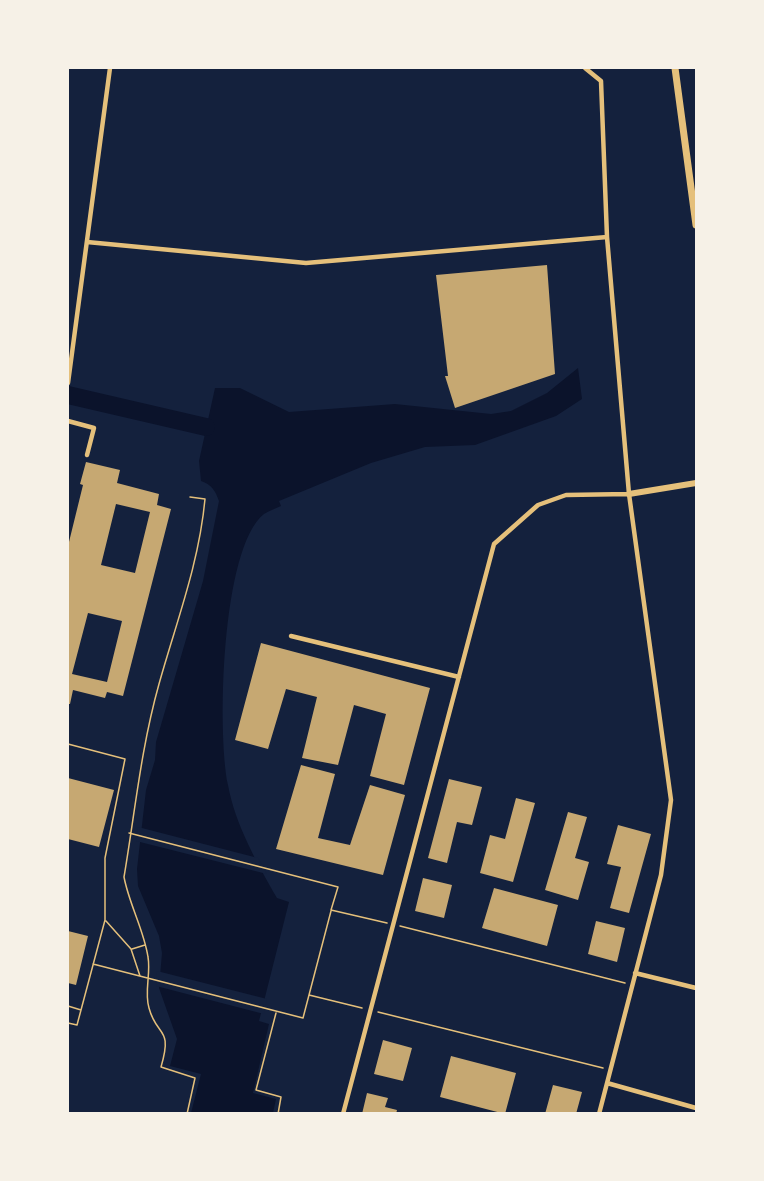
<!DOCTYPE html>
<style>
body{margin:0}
#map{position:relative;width:764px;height:1181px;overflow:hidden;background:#14213d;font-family:Cabin,sans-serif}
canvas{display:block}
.frame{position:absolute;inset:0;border:69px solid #f6f1e7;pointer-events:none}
</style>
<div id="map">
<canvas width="764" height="1181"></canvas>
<div class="frame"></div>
</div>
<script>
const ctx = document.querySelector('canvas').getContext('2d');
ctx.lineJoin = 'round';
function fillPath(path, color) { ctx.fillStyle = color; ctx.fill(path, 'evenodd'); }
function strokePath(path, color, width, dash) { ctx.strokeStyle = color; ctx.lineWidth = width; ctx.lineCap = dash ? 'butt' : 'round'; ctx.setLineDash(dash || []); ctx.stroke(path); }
const water = new Path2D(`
 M578 368 582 399 556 416 475 445 425 447 371 463 279 501 281 506C276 508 269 511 264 514 221 548 217 732 228 785 235 824 257 863 277 898L289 902 259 1021 269 1024 253 1093 276 1099 273 1113H191L201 1074 170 1066 177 1039 159 988 162 953 159 936 138 886 137 869 146 790 155 760 156 742 203 581 219 501C215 490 212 485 201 481L199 461 215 388H240L289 412 395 404 491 414 511 411 547 393Z`);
const pier = new Path2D(`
 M138 827 258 858 267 874 136 841Z
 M157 971 267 999 264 1014 156 986Z`);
const river = new Path2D(`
 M68 395 206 427`);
const building = new Path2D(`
 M547 265 555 374 455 408 445 376H448L436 275Z
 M86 462 120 470 117 483 159 494 157 505 171 509 123 696 107 692 105 698 73 690 70 704H68V546L83 485 80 484ZM116 504 150 512 135 573 101 565ZM88 613 122 621 107 682 72 674Z
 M261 643 430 688 404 785 370 776 386 714 354 705 338 765 302 758 317 697 286 689 268 749 235 740Z
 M301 765 335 774 318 838 350 845 370 785 405 795 383 875 276 849Z
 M68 778 114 790 99 847 68 839Z
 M449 779 482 787 472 825 457 822 447 863 428 858Z
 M516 798 535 803 513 882 480 873 490 835 505 839Z
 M568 812 587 817 575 858 589 862 578 900 545 890Z
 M618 825 651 834 629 913 610 908 621 867 607 864Z
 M423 878 452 885 444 918 415 911Z
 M494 888 558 905 547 946 482 928Z
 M596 921 625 928 617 962 588 954Z
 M68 931 88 936 76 985 68 983Z
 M383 1040 412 1048 403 1081 374 1074Z
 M451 1056 516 1073 505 1114 440 1097Z
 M553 1085 582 1092 576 1114H545Z
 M367 1093 388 1098 385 1107 397 1110 396 1114H362Z`);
const path = new Path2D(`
 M68 744 125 759 105 858V920L77 1025 68 1023
 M129 833 338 887 331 910 387 923
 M106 921 131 949 140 976
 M400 926 625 983
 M132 949 145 945
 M93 964 303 1018 309 995 362 1008
 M309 995 331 911
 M68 1006 81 1010
 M378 1012 603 1068
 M276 1013 256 1090 281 1097 278 1114
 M187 1114 195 1078 161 1067C173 1026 157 1038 149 1008 144 992 151 974 148 957 144 930 129 904 124 877 135 812 141 748 159 684 176 623 199 564 205 499L190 497`);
const minor = new Path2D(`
 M585 68 601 81 607 237
 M87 242 306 263 607 237 629 494 671 800 661 875 599 1114
 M68 383 110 68
 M68 421 94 428 87 455
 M291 636 459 677
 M635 973 696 988
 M607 1083 696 1108
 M343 1114 494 544 538 505 566 495 629 494`);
const tertiary = new Path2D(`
 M629 494 696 483`);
const secondary = new Path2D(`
 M675 68 696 225`);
fillPath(water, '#0b132b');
fillPath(pier, '#14213d');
strokePath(river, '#0b132b', 18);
fillPath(building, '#c6a872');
strokePath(path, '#e5c07b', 1.5);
strokePath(minor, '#e5c07b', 4.5);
strokePath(tertiary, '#e5c07b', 6);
strokePath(secondary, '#e5c07b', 7);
</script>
